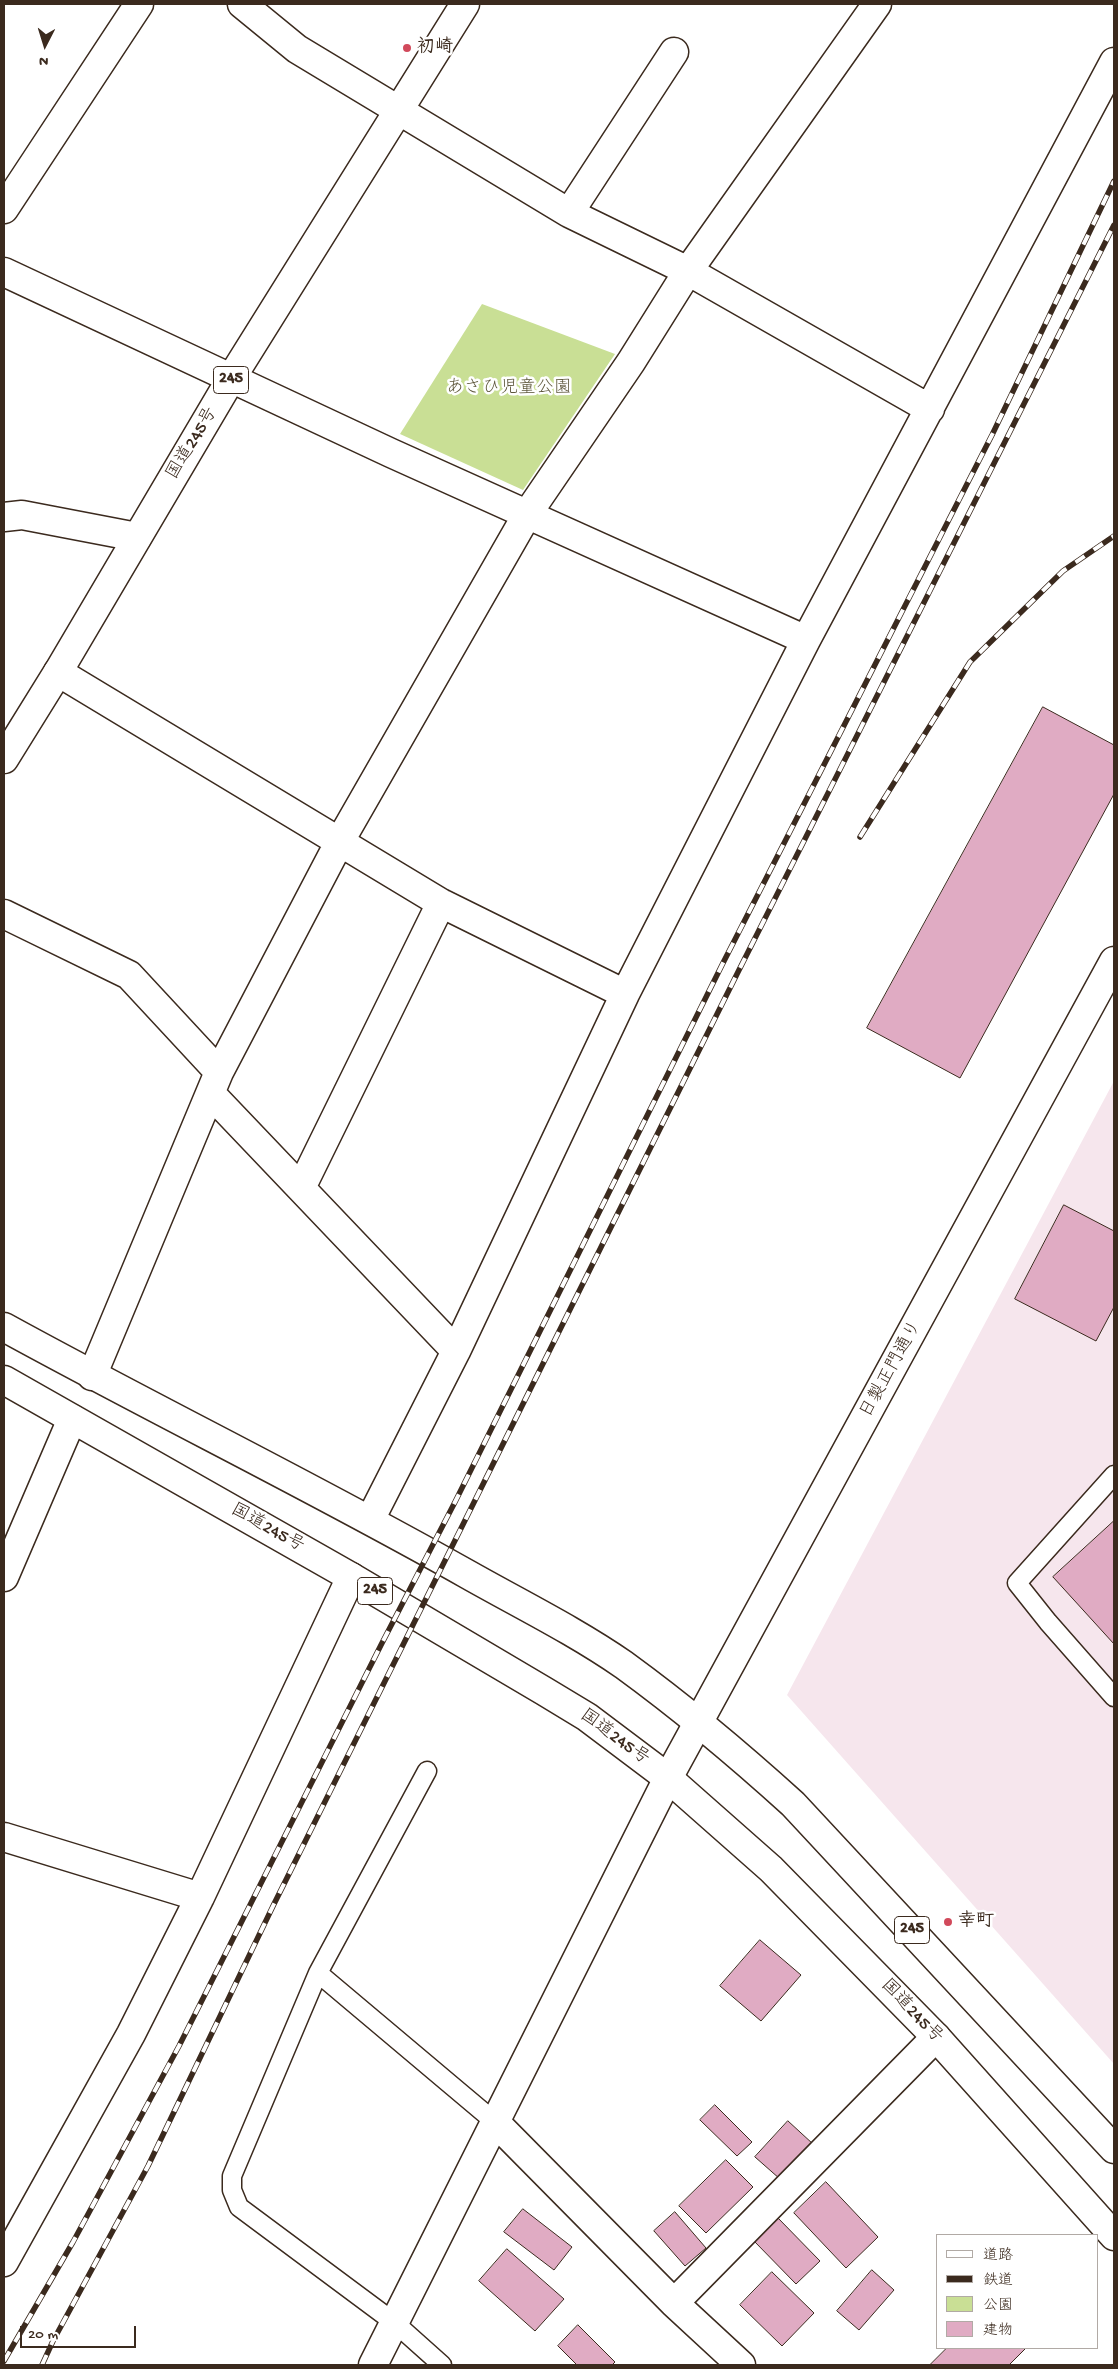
<!DOCTYPE html>
<meta charset="utf-8">
<style>
body{margin:0}
#map{position:relative;width:1118px;height:2369px;overflow:hidden;background:#fff;font-family:"Gochi Hand","Klee One",sans-serif}
canvas{display:block}
.frame{position:absolute;inset:0;border:5px solid #3b2a1e;pointer-events:none}
.legend{position:absolute;left:936px;top:2234px;width:162px;height:115px;box-sizing:border-box;background:#fff;border:1px solid #b1aaa5;margin:0;padding:6px 9px;list-style:none;font-size:15px;color:#3b2a1e}
.legend li{display:flex;align-items:center;gap:10px;height:25px}
.legend b{width:25px;border:1px solid #b1aaa5}
.north{position:absolute;left:20px;top:20px;width:50px;height:50px;-webkit-text-stroke:4px #fff;paint-order:stroke;rotate:185deg;font-size:14px;font-weight:700;line-height:20px;text-align:center;color:#3b2a1e}
.north::after{content:'';display:block;margin:auto;width:18px;height:22px;background:#3b2a1e;clip-path:polygon(50% 0,100% 100%,50% 72%,0 100%)}
.scale{position:absolute;left:20px;top:2326px;width:116px;height:22px;box-sizing:border-box;border:2px solid #3b2a1e;border-top:0;padding-left:6px;font-size:15px;line-height:18px;white-space:nowrap;color:#3b2a1e;-webkit-text-stroke:4px #fff;paint-order:stroke}
</style>
<div id="map">
<canvas width="1118" height="2369"></canvas>
<div class="frame"></div>
<ul class="legend">
<li><b style="height:6px;background:#fff"></b>道路</li>
<li><b style="height:6px;background:#3b2a1e"></b>鉄道</li>
<li><b style="height:14px;background:#c9df95"></b>公園</li>
<li><b style="height:14px;background:#e0abc3"></b>建物</li>
</ul>
<div class="north">N</div>
<div class="scale">20 m</div>
</div>
<script>
const ctx = document.querySelector('canvas').getContext('2d');
ctx.lineJoin = 'round';
function fillPath(path, color) { ctx.fillStyle = color; ctx.fill(path, 'evenodd'); }
function strokePath(path, color, width, dash) { ctx.strokeStyle = color; ctx.lineWidth = width; ctx.lineCap = dash ? 'butt' : 'round'; ctx.setLineDash(dash || []); ctx.stroke(path); }
function drawText(font, color, halo, rows, align = 'center') {
  ctx.font = font + ' "Gochi Hand","Klee One",sans-serif'; ctx.lineWidth = 5; ctx.setLineDash([]); ctx.textBaseline = 'middle'; ctx.strokeStyle = halo; ctx.fillStyle = color; for (const [text, x, y, turn = 0] of rows) {
    ctx.save(); ctx.translate(x, y); ctx.rotate((+turn || 0) * Math.PI / 180); ctx.textAlign = isNaN(turn) ? turn : align; if (halo) ctx.strokeText(text, 0, 0); ctx.fillText(text, 0, 0); ctx.restore();
  }
}
const built = new Path2D(`
 M1114 1081V2064L787 1695Z`);
const green = new Path2D(`
 M482 304 615 354 523 490 400 434Z`);
const building = new Path2D(`
 M1043 707 1114 745V794L960 1078 867 1028Z
 M1064 1205 1114 1231V1307L1096 1341 1015 1299Z
 M1114 1521V1644L1053 1577Z
 M760 1940 801 1975 761 2021 720 1986Z
 M715 2105 752 2142 737 2156 700 2120Z
 M788 2121 813 2144 780 2179 755 2157Z
 M726 2160 753 2187 706 2233 679 2206Z
 M826 2182 878 2237 846 2268 794 2213Z
 M523 2209 572 2247 554 2270 504 2232Z
 M675 2212 706 2248 685 2266 654 2231Z
 M778 2218 820 2261 796 2284 754 2241Z
 M507 2249 564 2299 535 2331 479 2281Z
 M872 2270 894 2290 859 2330 837 2311Z
 M772 2272 814 2313 782 2346 740 2305Z
 M578 2325 615 2362 612 2365H577L558 2346Z
 M947 2348H1026L1009 2365H930Z`);
const service = new Path2D(`
 M1114 1475 1017 1583 1048 1622 1114 1697
 M427 1771 318 1973 232 2176V2190L239 2207 395 2323 442 2365
 M318 1973 495 2122`);
const minor = new Path2D(`
 M242 4 297 49 569 213 688 271 930 409
 M4 209 139 4
 M569 213 674 52
 M4 272 391 453 806 640
 M4 517 22 515 137 537
 M58 672 441 903 625 994
 M4 914 129 975 219 1072
 M211 1094 456 1351
 M301 1188 441 903
 M92 1376 219 1072 340 841 528 513 631 362 688 271 877 4
 M370 1520 456 1351 625 994 806 640 1114 62
 M4 1577 72 1419
 M4 1837 200 1897
 M495 2122 674 2303 741 2365
 M4 2262 131 2034 200 1897 351 1577
 M674 2303 936 2037`);
const tertiary = new Path2D(`
 M373 2365 668 1778 1114 961`);
const trunk = new Path2D(`
 M4 759 58 672 232 377 465 4
 M4 1327C157 1411 315 1488 467 1574 520 1604 575 1631 624 1665 683 1708 739 1755 793 1804L1114 2149
 M4 1380 351 1577 544 1691 587 1717 668 1778 771 1869 936 2037 1114 2236`);
const rail = new Path2D(`
 M860 837 970 662 1063 571 1114 536
 M4 2361 73 2242 179 2046 381 1645 455 1502 723 963 992 435 1114 181
 M42 2365 53 2341 148 2166 274 1904 738 972 1114 225`);
const markers = [
 [407,48,5,"#d1495b"],
 [948,1922,5,"#d1495b"]
];
const shields = [
 [231,380,35],
 [375,1591,35],
 [912,1930,35]
];
const shieldNames = [
 ["245",231,380],
 ["245",375,1591],
 ["245",912,1930]
];
const poiNames = [
 ["初崎",417,48],
 ["幸町",958,1922]
];
const parkNames = [
 ["あさひ児童公園",509,389]
];
const streetNames = [
 ["国道245号",193,444,-59],
 ["日製正門通り",892,1370,-61],
 ["国道245号",267,1529,29],
 ["国道245号",614,1738,36],
 ["国道245号",911,2012,46]
];
fillPath(built, '#f6e6ed');
fillPath(green, '#c9df95');
fillPath(building, '#e0abc3');
strokePath(building, '#3b2a1e', 1);
strokePath(service, '#3b2a1e', 21);
strokePath(minor, '#3b2a1e', 31);
strokePath(tertiary, '#3b2a1e', 31);
strokePath(trunk, '#3b2a1e', 31);
strokePath(service, '#fff', 18);
strokePath(minor, '#fff', 28);
strokePath(tertiary, '#fff', 28);
strokePath(trunk, '#fff', 28);
strokePath(rail, '#3b2a1e', 5.5);
strokePath(rail, '#fff', 4, [11]);
for (const [x, y, r, color] of markers) { const dot = new Path2D(); dot.arc(x, y, r, 0, 2 * Math.PI); ctx.fillStyle = color; ctx.fill(dot); strokePath(dot, '#fff', 2); }
for (const [x, y, w] of shields) { const box = new Path2D(); box.roundRect(x - w / 2, y - 13.5, w, 27, 4); ctx.fillStyle = '#fff'; ctx.fill(box); strokePath(box, '#3b2a1e', 1); }
drawText('bold 16px', '#3b2a1e', null, shieldNames);
drawText('bold 18px', '#3b2a1e', '#fff', poiNames, 'left');
drawText('18px', '#5e573c', '#fff', parkNames);
drawText('18px', '#3b2a1e', '#fff', streetNames);
</script>
